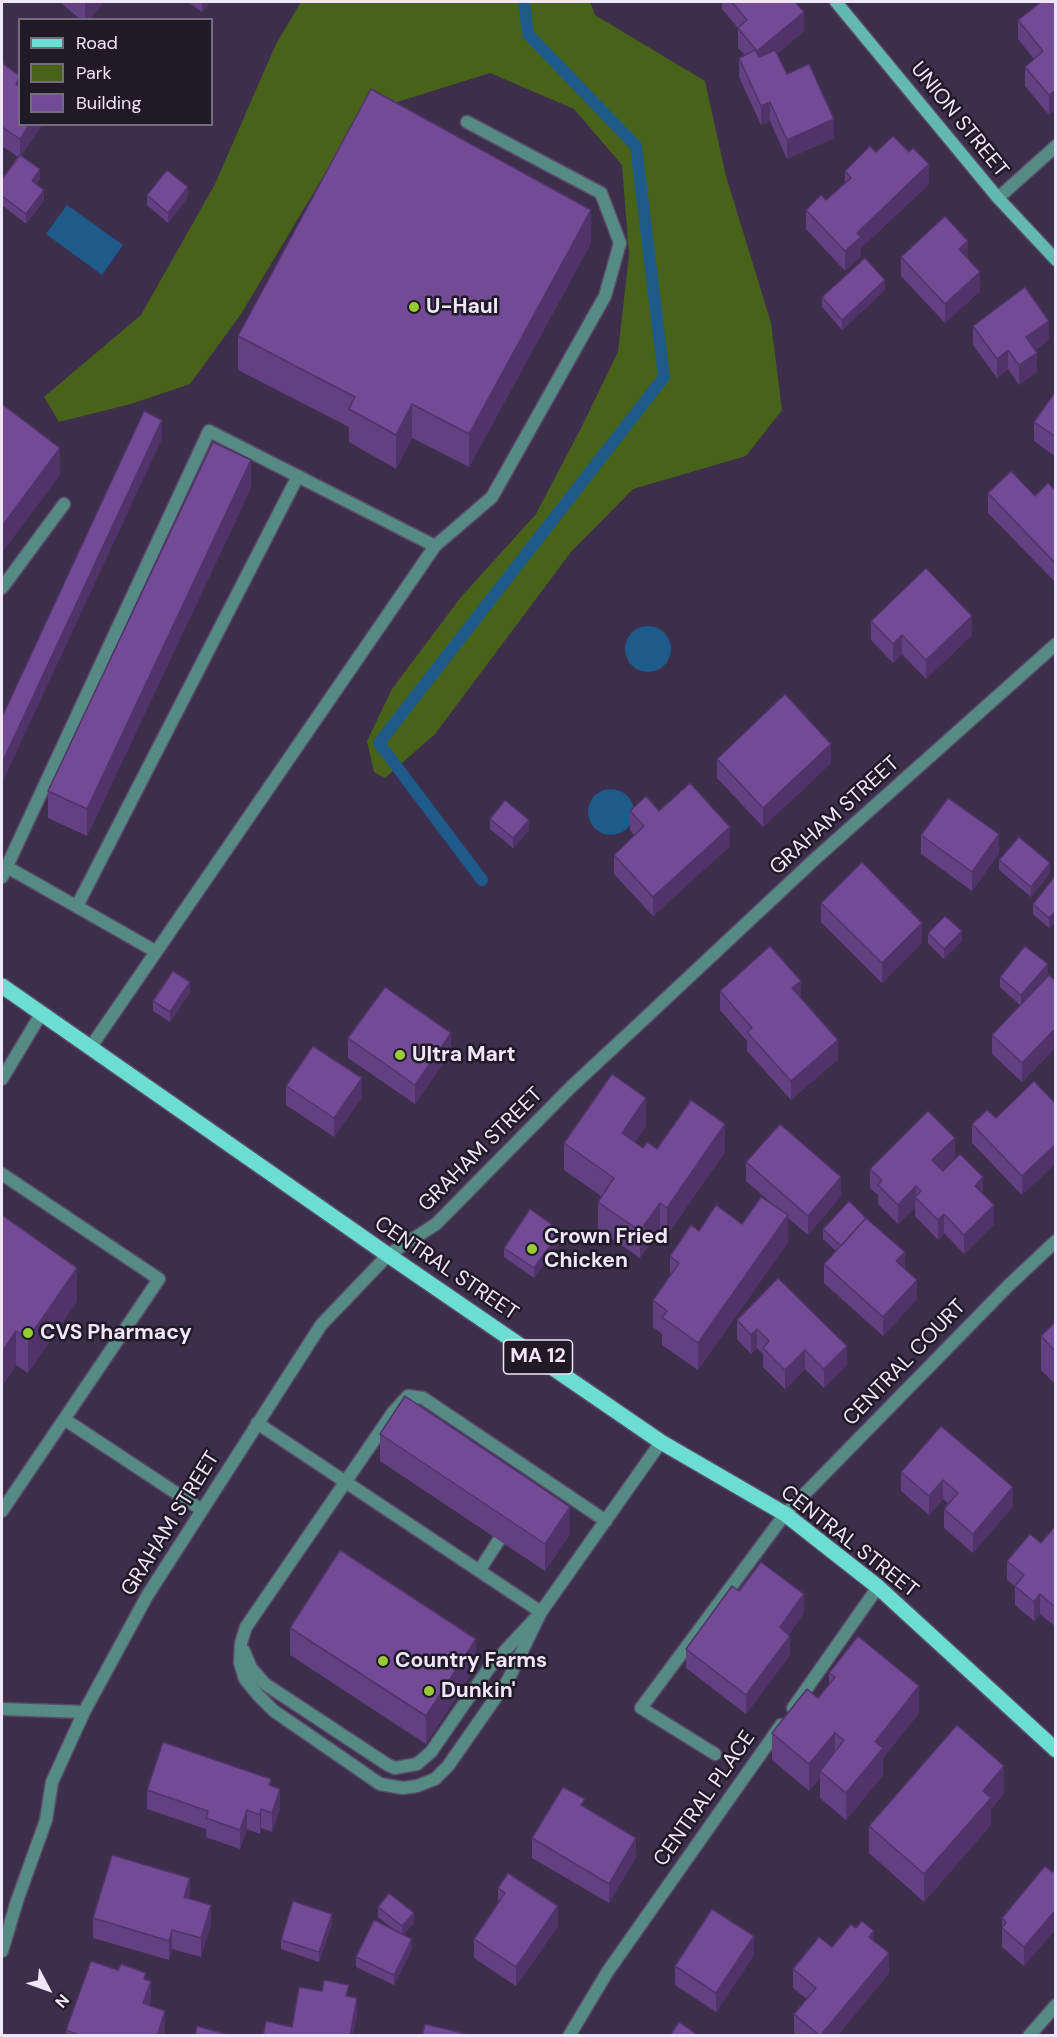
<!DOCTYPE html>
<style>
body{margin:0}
#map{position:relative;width:1057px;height:2037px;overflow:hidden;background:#3d2e4b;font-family:"DM Sans",sans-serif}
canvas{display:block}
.frame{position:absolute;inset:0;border:3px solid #efe6f9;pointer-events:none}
.legend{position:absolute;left:18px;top:18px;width:195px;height:108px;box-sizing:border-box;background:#201a27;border:2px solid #736c7b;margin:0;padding:8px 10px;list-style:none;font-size:18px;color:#efe6f9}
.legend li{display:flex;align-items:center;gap:12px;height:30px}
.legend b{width:30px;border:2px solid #736c7b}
.north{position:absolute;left:18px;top:1959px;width:60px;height:60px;-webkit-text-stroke:4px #201a27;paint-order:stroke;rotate:131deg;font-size:16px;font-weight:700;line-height:24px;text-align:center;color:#efe6f9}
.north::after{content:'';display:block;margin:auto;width:21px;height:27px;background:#efe6f9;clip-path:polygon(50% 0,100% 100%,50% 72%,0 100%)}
</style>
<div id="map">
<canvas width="1057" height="2037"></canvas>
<div class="frame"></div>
<ul class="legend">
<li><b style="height:8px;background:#6bddd2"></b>Road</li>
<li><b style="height:16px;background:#49621a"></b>Park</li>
<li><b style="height:16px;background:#724a96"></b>Building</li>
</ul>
<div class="north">N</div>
</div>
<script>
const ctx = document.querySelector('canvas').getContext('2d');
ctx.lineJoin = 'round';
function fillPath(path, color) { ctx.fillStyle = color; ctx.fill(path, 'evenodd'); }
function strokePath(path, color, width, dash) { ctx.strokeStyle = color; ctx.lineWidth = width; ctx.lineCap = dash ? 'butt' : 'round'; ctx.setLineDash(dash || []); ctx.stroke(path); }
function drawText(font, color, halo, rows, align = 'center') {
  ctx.font = font + ' "DM Sans",sans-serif'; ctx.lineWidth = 5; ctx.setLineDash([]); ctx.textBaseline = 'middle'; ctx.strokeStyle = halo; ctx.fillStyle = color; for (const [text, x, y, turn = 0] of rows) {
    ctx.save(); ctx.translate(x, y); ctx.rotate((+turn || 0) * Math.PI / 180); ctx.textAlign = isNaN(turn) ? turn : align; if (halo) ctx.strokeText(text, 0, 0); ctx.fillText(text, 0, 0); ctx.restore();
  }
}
const green = new Path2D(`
 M301 2H590L595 15 705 81 726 176 771 323 782 410 746 456 633 489 571 552 435 734 385 778 374 772 367 741 392 689 461 597 536 514 582 426 618 352 629 255 622 165 574 109 490 73 397 102 357 120 241 314 190 384 131 404 59 422 44 397 141 315 215 184 276 44Z`);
const water = new Path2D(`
 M67 205 123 245 102 275 46 234Z
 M625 649a23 23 0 1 1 46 0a23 23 0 1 1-46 0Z
 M588 812a23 23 0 1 1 46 0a23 23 0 1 1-46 0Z`);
const stream = new Path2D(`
 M482 880 379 743 664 377 636 146 528 34 524 2`);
const lane = new Path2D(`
 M998 198 1056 146
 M435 546 492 497 605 296 620 243 601 193 467 122
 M2 588 64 504
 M7 867 155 951
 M2 877 209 431 435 546 90 1048
 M77 906 298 476
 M2 1079 41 1014
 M2 1174 159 1279 2 1511
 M64 1419 202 1510
 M257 1423 541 1612
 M479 1571 499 1540
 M541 1612 508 1680 448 1766 435 1779 417 1786 403 1788 380 1784 274 1711 258 1695 245 1679 240 1663 241 1643 246 1627 394 1411 408 1396 423 1398 606 1521
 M244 1651 251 1668 265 1684 388 1765 395 1768 417 1764 431 1752 489 1668 541 1612 661 1442
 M715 1754 641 1708 785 1514
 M1029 2036 1056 2005`);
const street = new Path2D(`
 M785 1514 1009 1285 1056 1241
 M793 1708 878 1587
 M2 1709 84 1712
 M2 1951 17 1901 46 1820 52 1782 84 1712 147 1596 321 1325 388 1255 436 1224 571 1087 642 1021 815 859 1056 644
 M569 2036 608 1971 781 1725`);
const secondary = new Path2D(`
 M836 2 998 198 1056 260`);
const primary = new Path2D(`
 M2 986 388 1255 661 1442 785 1514 878 1587 1056 1750`);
const wall = new Path2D(`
 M60 2H104L89 20H81Z
 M188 2H210L202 12Z
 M722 2H797L804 31 777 54 787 74 834 138 787 159 770 121 761 125 739 77V58L745 55 738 48V28L722 9Z
 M1056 2V109L1049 115 1025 86V67L1034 59 1018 39V20Z
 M2 55 4 65 20 76 22 156 40 179 36 184 44 200 26 224 2 205V179L18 157 2 146Z
 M876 152H909L929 184 861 248V256L845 271 806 229V210L826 200 845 183V171Z
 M147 195 188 197 168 223 147 205Z
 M591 243 469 467 412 438 396 469 349 442V427L238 370V336Z
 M901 257 968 259 980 291 945 323 901 276Z
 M885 290 842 330 822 307V297Z
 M973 326 1049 340 1035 350 1037 372 1019 385 1008 369 997 378 973 345Z
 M1056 391V457L1034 441V422Z
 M251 488 87 836 48 818V791Z
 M1056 491V583L988 513V493L1035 496Z
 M871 621 972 635 926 679 902 654 893 663 871 640Z
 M717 759 831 763 763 827 717 778Z
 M630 811 730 846 653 916 614 874V855L634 835 630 830Z
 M490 819 529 830 513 848 490 829Z
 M921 835 999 853 972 891 921 854Z
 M999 860 1050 873 1031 897 999 870Z
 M1056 876V921L1049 928 1033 914V904Z
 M821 903 922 942 882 983 821 922Z
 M928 933 962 941 944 959 928 943Z
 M1048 974 1031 993 1056 981V1047L1022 1082 992 1054V1035L1020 1005 1000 987V977Z
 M720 991 801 998 838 1059 791 1100 747 1051V1041L720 1010Z
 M190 992 170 1022 153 1011V1001Z
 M348 1038 451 1052 415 1104 348 1058Z
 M286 1086 362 1097 334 1137 286 1105Z
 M1056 1104V1163L1022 1195 972 1143V1124Z
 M646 1126 635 1142 643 1148 725 1152 667 1235 660 1230 640 1258 598 1229V1202L601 1196 564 1170V1143Z
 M955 1157 942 1170 983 1194 994 1224 964 1254 944 1233 938 1240 915 1216V1207L898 1224 878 1204V1195L870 1188V1169Z
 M746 1162 841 1196 808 1235 788 1218V1242L698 1370 662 1345V1334L653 1327V1300L670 1276V1256L699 1231 742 1224 775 1206 746 1181Z
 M2 1215 77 1301 28 1373 16 1365 2 1386Z
 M823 1229 905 1269 917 1299 883 1336 824 1283V1264L836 1251 823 1239Z
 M561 1241 534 1278 504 1257V1248Z
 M737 1320 847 1365 824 1388 805 1369 785 1389 763 1367V1354L757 1348 751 1354 737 1339Z
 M1056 1321V1385L1041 1370V1336Z
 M941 1426 1013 1506 973 1553 944 1528V1509L949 1504 943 1499 929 1515 901 1491V1472Z
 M380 1434 570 1534 545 1571 380 1461Z
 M1056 1525V1627L1040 1614 1034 1621 1015 1605V1586L1007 1580V1561L1041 1543Z
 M804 1613 789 1634 790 1655 746 1714 686 1668V1649Z
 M290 1628 476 1666 426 1744 290 1655Z
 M829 1673 919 1713 883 1758V1775L846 1820 820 1798V1778L809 1791 772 1760V1733L818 1698 829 1685Z
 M271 1786 280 1808 272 1832 261 1828 260 1834 247 1829 240 1849 206 1837V1829L147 1809V1790Z
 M1004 1793 991 1809V1825L924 1902 869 1853V1826Z
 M585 1807 636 1857 609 1903 532 1858V1838Z
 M1056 1869V1932L1054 1931 1024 1966 1002 1947V1918Z
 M498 1888 558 1926 516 1986 474 1958V1939L498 1904Z
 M190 1898 211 1924 201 1957 172 1949 169 1960 93 1938V1918Z
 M378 1907 414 1923 403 1935 412 1949 394 1985 356 1967V1957L396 1931 378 1917Z
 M332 1924 319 1962 281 1949V1940Z
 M874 1941 889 1973 837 2036H798L794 2033V2014L807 1999 793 1988V1969L832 1947Z
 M754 1955 716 2012 675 1985V1966Z
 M146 1980 151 2000 149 2006 165 2031 164 2036H66V2030Z`);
const shadedWall = new Path2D(`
 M88 2H104L89 20H85V4Z
 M202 2H210L202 12Z
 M804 12V31L757 71V51Z
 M1056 90V109L1049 115V95Z
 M770 102V121L761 125V106Z
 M834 119V138L787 159V140Z
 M30 124H43L20 158V139Z
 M929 164V184L861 248V256L845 271V251L857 233Z
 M40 169V179L32 191V181Z
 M188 187V197L168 223V213Z
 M44 190V200L26 224V214Z
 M591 210V243L469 467V434Z
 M968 241V260L959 249Z
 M980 272V291L945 323V304Z
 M885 280V290L842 330V320Z
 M1049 321V340L1026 356V337Z
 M1008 350V369L997 378V359Z
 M1037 353V372L1019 385V365Z
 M412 404V438L396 469V435Z
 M162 420V439L2 783V763Z
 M60 448V475L2 553V526Z
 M251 460V488L87 836V809Z
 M972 616V635L926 679V660Z
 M902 635V654L893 663V644Z
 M831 744V763L763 827V808Z
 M529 820V830L513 848V838Z
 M730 827V846L653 916V897Z
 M999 834V853L972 891V872Z
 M1050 863V873L1031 897V887Z
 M1056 911V921L1049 928V918Z
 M922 923V942L882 983V963Z
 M962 931V941L944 959V949Z
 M1048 964V974L1021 1005V995Z
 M801 981V1000L792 988Z
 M190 982V992L170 1022V1012Z
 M1056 1028V1047L1022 1082V1063Z
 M451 1033V1052L415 1104V1085Z
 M838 1040V1059L791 1100V1081Z
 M362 1078V1097L334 1137V1118Z
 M646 1098V1126L622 1160V1133Z
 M725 1124V1152L667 1235V1208Z
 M955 1138V1157L932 1180V1160Z
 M1056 1144V1163L1022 1195V1176Z
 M841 1177V1196L808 1235V1216Z
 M983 1177V1196L975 1186Z
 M916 1186 915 1207 898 1224V1205Z
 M660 1203V1230L640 1258V1231Z
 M994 1205V1224L964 1254V1235Z
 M944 1214V1233L938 1240V1220Z
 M788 1215V1242L698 1370V1343Z
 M561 1231V1241L534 1278V1268Z
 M905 1252V1271L896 1261Z
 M77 1268V1301L28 1373V1339Z
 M917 1280V1299L883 1336V1317Z
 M757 1329V1348L751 1354V1335Z
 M16 1331V1365L2 1386V1352Z
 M847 1346V1365L824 1388V1369Z
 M805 1350V1369L785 1389V1370Z
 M943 1480V1499L929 1515V1496Z
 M1013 1487V1506L973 1553V1534Z
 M570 1507V1534L545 1571V1544Z
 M804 1594V1613L780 1646V1627Z
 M1040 1594V1614L1034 1621V1602Z
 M790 1636V1655L746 1714V1695Z
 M476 1639V1666L426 1744V1716Z
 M919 1686V1713L883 1758V1775L846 1820V1793L875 1742Z
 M835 1733V1760L820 1771V1778L809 1791V1764Z
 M1004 1766V1793L991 1809V1825L924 1902V1874L983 1791Z
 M280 1789V1808L272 1832V1813Z
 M261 1809V1828L260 1834V1815Z
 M247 1810V1829L240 1849V1830Z
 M636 1838V1857L609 1903V1884Z
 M190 1878V1897L184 1916V1897Z
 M211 1905V1924L201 1957V1938Z
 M558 1906V1926L516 1986V1967Z
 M1054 1912V1931L1024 1966V1947Z
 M414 1913V1923L402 1936V1926Z
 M332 1914V1924L319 1962V1952Z
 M172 1930V1949L169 1960V1941Z
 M874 1931V1950L869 1937Z
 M754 1936V1955L716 2012V1993Z
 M412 1939V1949L394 1985V1975Z
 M889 1953V1973L837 2036H821Z
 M151 1981V2000L143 2022V2003Z
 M357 1998V2017L353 2036H350Z
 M165 2011V2031L164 2036H157Z`);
const building = new Path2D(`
 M732 2H795L804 12 757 51 738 28 747 20Z
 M1041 2H1056V90L1049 95 1025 67 1043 51 1018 20Z
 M755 50 759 57 775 50 787 74 809 64 834 119 787 140 770 102 761 106 739 58Z
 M2 63 20 76V78L16 84 20 86V124H30L20 139 2 127Z
 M371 89 591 210 469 434 412 404 396 435 349 409 355 397 238 336Z
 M893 136 909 152 913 148 929 164 857 233 861 237 845 251 806 210 821 195 826 200 851 178 845 171 870 146 876 152Z
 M20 155 40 169 32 181 44 190 26 214 2 196V179Z
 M167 170 188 187 168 213 147 195Z
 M945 216 968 241 959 249 980 272 945 304 901 257Z
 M865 258 885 280 842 320 822 297Z
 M1025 287 1049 321 1026 337 1037 353 1019 365 1008 350 997 359 973 326Z
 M1056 391V437L1034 422Z
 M2 404 60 448 2 526Z
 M144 411 162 420 2 763V717Z
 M213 442 251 460 87 809 48 791Z
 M1011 471 1035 496 1048 483 1056 491V564L988 493Z
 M926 568 972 616 926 660 902 635 893 644 871 621Z
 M785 694 831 744 763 808 717 759Z
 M690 783 730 827 653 897 614 855 644 826 630 811 646 796 659 811Z
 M948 798 999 834 972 872 921 835Z
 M505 800 529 820 513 838 490 819Z
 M1019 837 1050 863 1031 887 999 860Z
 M862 862 922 923 882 963 821 903Z
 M1055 876 1056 911 1049 918 1033 904Z
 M945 916 962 931 944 949 928 933Z
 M770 946 801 981 792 988 838 1040 791 1081 747 1032 752 1028 720 991Z
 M1025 946 1048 964 1021 995 1000 977Z
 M173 971 190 982 170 1012 153 1001Z
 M1049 975 1056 981V1028L1022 1063 992 1035Z
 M385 987 451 1033 415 1085 348 1038Z
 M313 1046 362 1078 334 1118 286 1086Z
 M612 1074 646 1098 622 1133 643 1148 647 1142 657 1149 691 1100 725 1124 667 1208 660 1203 640 1231 598 1202 614 1178 564 1143Z
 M1034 1081 1056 1104V1144L1022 1176 972 1124 987 1110 996 1118Z
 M928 1111 955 1138 932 1160 943 1171 960 1154 983 1177 975 1186 994 1205 964 1235 944 1214 938 1220 915 1197 921 1191 916 1186 898 1205 878 1185 882 1180 870 1169Z
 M780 1124 841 1177 808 1216 746 1162Z
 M761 1197 788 1215 698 1343 662 1317 667 1311 653 1300 679 1263 670 1256 691 1225 699 1231 716 1205 742 1224Z
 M849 1201 866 1218 841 1246 823 1229Z
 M530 1209 561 1231 534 1268 504 1248Z
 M2 1215 77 1268 28 1339 16 1331 2 1352Z
 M866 1218 905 1252 896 1261 917 1280 883 1317 824 1264Z
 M778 1278 847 1346 824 1369 805 1350 785 1370 763 1348 769 1341 757 1329 751 1335 737 1320Z
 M1056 1321V1352L1041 1336Z
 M405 1396 570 1507 545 1544 380 1434Z
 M941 1426 1013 1487 973 1534 944 1509 958 1493 943 1480 929 1496 901 1472Z
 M1056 1525V1608L1040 1594 1034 1602 1015 1586 1024 1575 1007 1561 1030 1534 1041 1543Z
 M340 1550 476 1639 426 1716 290 1628Z
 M761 1562 804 1594 780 1627 790 1636 746 1695 686 1649 732 1586 739 1591Z
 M858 1636 919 1686 875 1742 883 1748 846 1793 820 1771 844 1740 835 1733 809 1764 772 1733 807 1689 818 1698 835 1677 829 1673Z
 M957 1725 1004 1766 983 1791 991 1798 924 1874 869 1826Z
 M163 1742 271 1779 269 1785 280 1789 272 1813 261 1809 260 1815 247 1810 240 1830 206 1818 208 1811 147 1790Z
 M563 1787 585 1799 581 1805 636 1838 609 1884 532 1838Z
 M112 1855 190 1878 184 1897 211 1905 201 1938 172 1930 169 1941 93 1918Z
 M1045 1866 1052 1872 1056 1869V1913L1054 1912 1024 1947 1002 1928 1006 1922 1002 1918Z
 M508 1873 558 1906 516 1967 474 1939 505 1893 498 1888Z
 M389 1893 414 1913 402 1926 378 1907Z
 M293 1901 332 1914 319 1952 281 1940Z
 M712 1909 754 1936 716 1993 675 1966Z
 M374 1920 412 1939 394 1975 356 1957Z
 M862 1921 874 1931 869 1937 889 1953 820 2036 794 2014 816 1988 793 1969 819 1937 832 1947 851 1924 856 1928Z
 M91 1961 118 1970 121 1964 146 1973 144 1979 151 1981 143 2003 165 2011 157 2036H82L66 2030Z
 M324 1980 349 1985 346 1996 357 1998 350 2036H263L266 2021 292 2027 299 1987 322 1991Z
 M679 2022 699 2036H670Z
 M425 2024 470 2035V2036H422Z
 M197 2026 233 2036H195Z`);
const markers = [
 [414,307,6,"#99cb36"],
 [400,1055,6,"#99cb36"],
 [532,1249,6,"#99cb36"],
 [28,1333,6,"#99cb36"],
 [383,1661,6,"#99cb36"],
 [429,1691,6,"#99cb36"]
];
const shields = [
 [538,1357,69]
];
const shieldNames = [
 ["MA 12",538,1357]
];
const streetNames = [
 ["UNION STREET",959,120,51],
 ["GRAHAM STREET",835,816,-42],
 ["GRAHAM STREET",481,1150,-45],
 ["CENTRAL STREET",446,1269,34],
 ["CENTRAL COURT",905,1363,-46],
 ["GRAHAM STREET",171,1524,-58],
 ["CENTRAL STREET",849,1542,38],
 ["CENTRAL PLACE",705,1799,-55]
];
const poiNames = [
 ["U-Haul",426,307],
 ["Ultra Mart",412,1055],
 ["Crown Fried",544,1237],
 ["Chicken",544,1261],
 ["CVS Pharmacy",40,1333],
 ["Country Farms",395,1661],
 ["Dunkin'",441,1691]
];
fillPath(green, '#49621a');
fillPath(water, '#1e5b8b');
strokePath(stream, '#1e5b8b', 12);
strokePath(lane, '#594b67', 15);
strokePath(street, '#594b67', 15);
strokePath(secondary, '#594b67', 15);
strokePath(primary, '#594b67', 18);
strokePath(lane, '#568a84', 12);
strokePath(street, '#568a84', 12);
strokePath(secondary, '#63b9b0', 12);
strokePath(primary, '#6bddd2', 15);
fillPath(wall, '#624081');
fillPath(shadedWall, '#503469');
fillPath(building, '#724a96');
strokePath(building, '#503469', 1.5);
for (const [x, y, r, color] of markers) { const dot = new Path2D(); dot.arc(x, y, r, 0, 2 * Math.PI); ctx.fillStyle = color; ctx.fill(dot); strokePath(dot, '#201a27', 2); }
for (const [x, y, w] of shields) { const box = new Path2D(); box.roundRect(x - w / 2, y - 17, w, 34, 4.5); ctx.fillStyle = '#201a27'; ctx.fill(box); strokePath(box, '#efe6f9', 1.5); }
drawText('bold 20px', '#efe6f9', null, shieldNames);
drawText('21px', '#efe6f9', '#201a27', streetNames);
drawText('bold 21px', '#efe6f9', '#201a27', poiNames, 'left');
</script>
